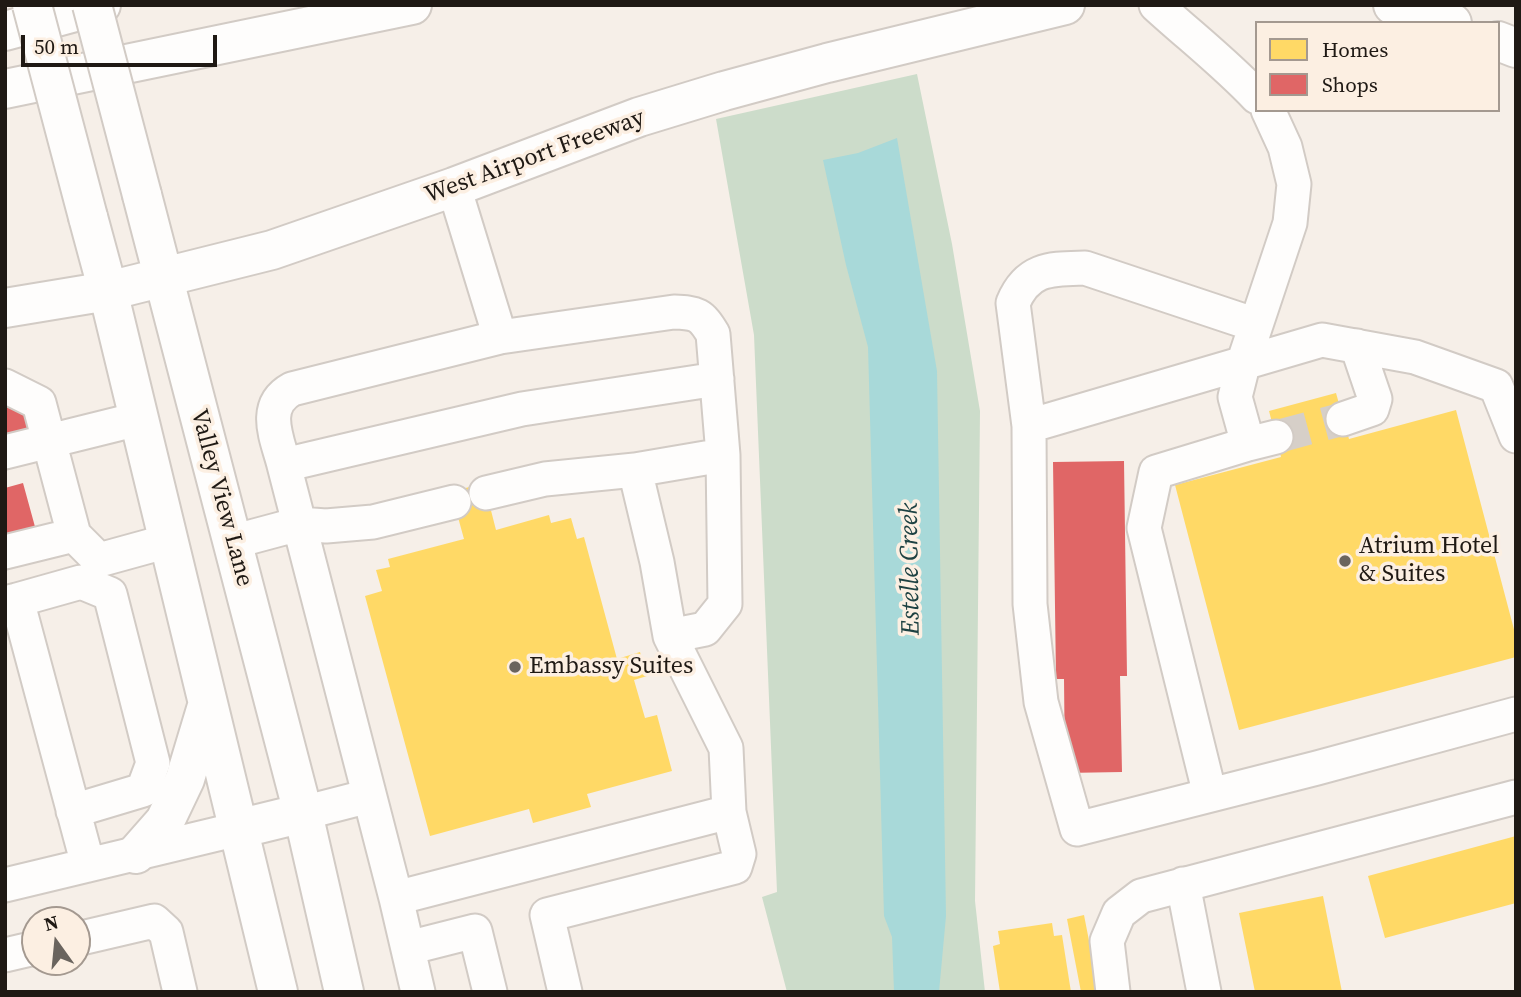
<!DOCTYPE html>
<style>
body{margin:0}
#map{position:relative;width:1521px;height:997px;overflow:hidden;background:#f6efe8;font-family:"Source Serif 4",serif}
canvas{display:block}
.frame{position:absolute;inset:0;border:7px solid #1f1914;pointer-events:none}
.legend{position:absolute;left:1255px;top:21px;width:245px;height:91px;box-sizing:border-box;background:#fcefe2;border:2px solid #a49990;margin:0;padding:9px 12px;list-style:none;font-size:21px;color:#1f1914}
.legend li{display:flex;align-items:center;gap:14px;height:35px}
.legend b{width:35px;border:2px solid #a49990}
.north{position:absolute;left:21px;top:906px;width:70px;height:70px;box-sizing:border-box;background:#fcefe2;border:2px solid #a49990;border-radius:50%;rotate:345deg;font-size:19px;font-weight:700;line-height:28px;text-align:center;color:#1f1914}
.north::after{content:'';display:block;margin:auto;width:24px;height:32px;background:#6a645e;clip-path:polygon(50% 0,100% 100%,50% 72%,0 100%)}
.scale{position:absolute;left:21px;top:35px;width:196px;height:32px;box-sizing:border-box;border:4px solid #1f1914;border-top:0;padding-left:9px;font-size:21px;line-height:24px;white-space:nowrap;color:#1f1914;-webkit-text-stroke:5px #fcefe2;paint-order:stroke}
</style>
<div id="map">
<canvas width="1521" height="997"></canvas>
<div class="frame"></div>
<ul class="legend">
<li><b style="height:19px;background:#ffd966"></b>Homes</li>
<li><b style="height:19px;background:#e06666"></b>Shops</li>
</ul>
<div class="north">N</div>
<div class="scale">50 m</div>
</div>
<script>
const ctx = document.querySelector('canvas').getContext('2d');
ctx.lineJoin = 'round';
function fillPath(path, color) { ctx.fillStyle = color; ctx.fill(path, 'evenodd'); }
function strokePath(path, color, width, dash) { ctx.strokeStyle = color; ctx.lineWidth = width; ctx.lineCap = dash ? 'butt' : 'round'; ctx.setLineDash(dash || []); ctx.stroke(path); }
function drawText(font, color, halo, rows, align = 'center') {
  ctx.font = font + ' "Source Serif 4",serif'; ctx.lineWidth = 7; ctx.setLineDash([]); ctx.textBaseline = 'middle'; ctx.strokeStyle = halo; ctx.fillStyle = color; for (const [text, x, y, turn = 0] of rows) {
    ctx.save(); ctx.translate(x, y); ctx.rotate((+turn || 0) * Math.PI / 180); ctx.textAlign = isNaN(turn) ? turn : align; if (halo) ctx.strokeText(text, 0, 0); ctx.fillText(text, 0, 0); ctx.restore();
  }
}
const green = new Path2D(`
 M917 74 952 244 980 411 975 901 985 992H787L762 897 777 892 754 335 716 119Z`);
const water = new Path2D(`
 M897 138 937 371 946 916 939 992H894L892 937 884 916 868 347 846 265 823 160 858 153Z`);
const homes = new Path2D(`
 M1336 393 1349 439 1456 410 1516 637V657L1239 730 1175 485 1281 457 1269 411Z
 M484 483 496 530 549 515 551 523 571 518 577 539 584 537 617 659 640 652 647 676 634 680 645 718 657 715 672 771 587 794 591 807 533 823 529 809 430 836 365 596 382 591 376 570 390 567 388 559 464 539 451 492Z
 M1516 836V903L1385 938 1368 876Z
 M1323 896 1342 992H1255L1239 913Z
 M1084 915 1099 992H1081L1067 919Z
 M1052 923 1054 936 1062 935 1071 992H1000L993 946 1000 944 998 931Z`);
const shops = new Path2D(`
 M23 400 31 430 5 437V405Z
 M1124 461 1127 676H1120L1122 772 1065 773 1064 679H1056L1053 462Z
 M23 483 37 534 5 542V488Z`);
const minorTunnel = new Path2D(`
 M1276 437 1343 419`);
const minor = new Path2D(`
 M1156 5C1190 36 1226 64 1257 97
 M454 187 500 337 292 389C261 406 277 438 284 465L396 898 729 812 726 748 670 636 657 562 635 470 723 455 713 334C701 314 697 313 674 312L500 337
 M5 386 39 403 74 535 99 560 168 541
 M1343 419 1372 409 1375 399 1357 346
 M1029 426 1013 303C1028 267 1052 269 1085 268L1256 325
 M1516 436 1496 386 1415 357 1322 340 1029 426 1030 604 1041 702 1077 829 1317 768 1516 714
 M1248 444 1276 437
 M5 452 138 419
 M284 465 522 409 717 379
 M486 493 545 479 635 470
 M232 542 299 524 326 526 373 522 454 502
 M5 552 74 535
 M17 600 81 582 110 594 153 763 143 790 73 811
 M5 603 17 600 88 865
 M670 636 705 629 725 604 723 455
 M1210 795 1144 528 1156 472 1248 444 1235 397 1244 361 1290 223 1294 184 1285 147 1268 110
 M303 813 369 796
 M1183 884 1204 992
 M5 885 238 829
 M396 898 418 992
 M77 939 154 921 166 932 180 992
 M408 948 475 931 490 992
 M5 955 35 948
 M565 992 547 915 735 867 739 854 729 812
 M1113 992 1107 941 1119 913 1141 896 1516 797`);
const major = new Path2D(`
 M142 195 303 813 344 992
 M88 217 108 291 278 992
 M5 308 108 291 272 250 454 187 639 117 724 91 827 63 1065 5
 M238 829 303 813
 M136 854 165 821 185 779 207 706`);
const highway = new Path2D(`
 M1393 5 1452 23
 M5 31 101 5
 M1498 41 1516 48
 M5 89 412 5`);
const majorBridge = new Path2D(`
 M32 5 88 217
 M92 5 142 195`);
const markers = [
 [1345,561,7,"#6a645e"],
 [515,667,7,"#6a645e"]
];
const streetNames = [
 ["West Airport Freeway",535,157,-20],
 ["Valley View Lane",221,498,75]
];
const poiNames = [
 ["Atrium Hotel",1359,547],
 ["& Suites",1359,575],
 ["Embassy Suites",529,667]
];
const waterNames = [
 ["Estelle Creek",911,569,-91]
];
fillPath(green, '#ccdcca');
fillPath(water, '#a8d9d9');
fillPath(homes, '#ffd966');
fillPath(shops, '#e06666');
strokePath(minorTunnel, '#d6cfc8', 33, [33, 17]);
strokePath(minor, '#d2cbc5', 37);
strokePath(major, '#d2cbc5', 42);
strokePath(highway, '#d2cbc5', 42);
strokePath(minor, '#fefdfc', 33);
strokePath(major, '#fefdfc', 38);
strokePath(highway, '#fefdfc', 38);
strokePath(majorBridge, '#d2cbc5', 42, []);
strokePath(majorBridge, '#fefdfc', 38);
for (const [x, y, r, color] of markers) { const dot = new Path2D(); dot.arc(x, y, r, 0, 2 * Math.PI); ctx.fillStyle = color; ctx.fill(dot); strokePath(dot, '#fcefe2', 2.5); }
drawText('24px', '#1f1914', '#fcefe2', streetNames);
drawText('24px', '#1f1914', '#fcefe2', poiNames, 'left');
drawText('italic 26px', '#1d4142', '#fcefe2', waterNames);
</script>
